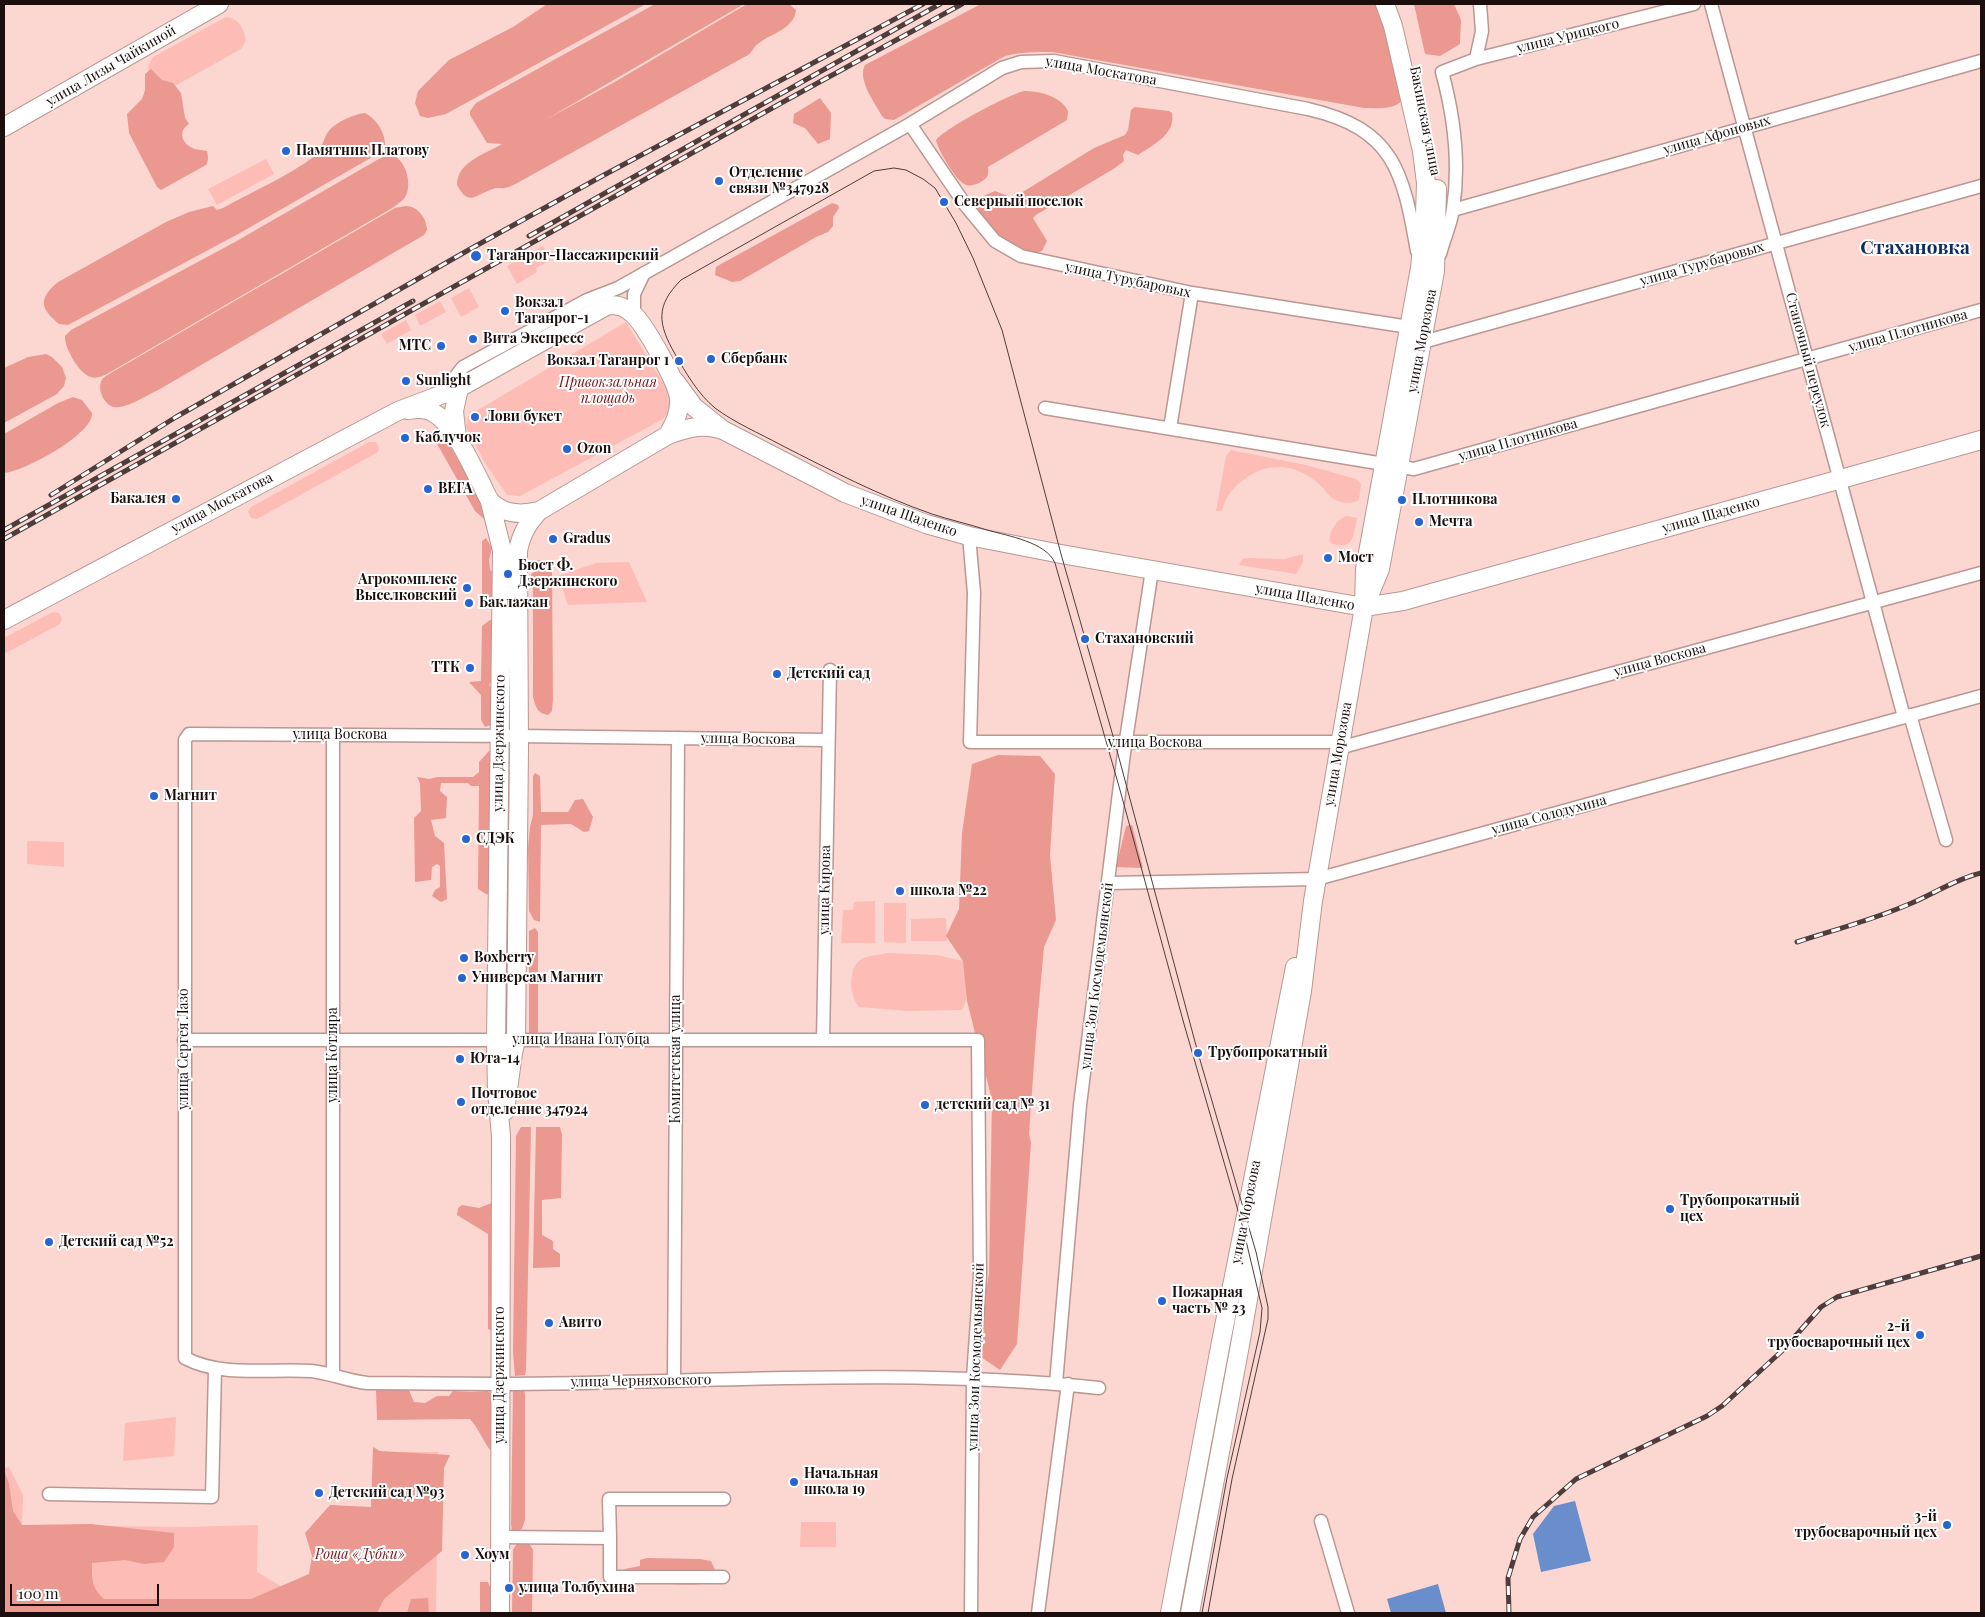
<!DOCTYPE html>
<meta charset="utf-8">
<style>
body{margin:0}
#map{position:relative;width:1985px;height:1617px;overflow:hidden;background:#fcd7d2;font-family:"Playfair Display",serif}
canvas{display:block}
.frame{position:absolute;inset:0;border:5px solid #1b0e0d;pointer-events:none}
.scale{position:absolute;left:10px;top:1584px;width:149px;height:22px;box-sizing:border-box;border:2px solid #1b0e0d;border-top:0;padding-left:6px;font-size:15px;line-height:18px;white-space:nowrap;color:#1b0e0d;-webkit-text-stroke:4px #fff;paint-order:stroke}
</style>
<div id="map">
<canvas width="1985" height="1617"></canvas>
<div class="frame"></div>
<div class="scale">100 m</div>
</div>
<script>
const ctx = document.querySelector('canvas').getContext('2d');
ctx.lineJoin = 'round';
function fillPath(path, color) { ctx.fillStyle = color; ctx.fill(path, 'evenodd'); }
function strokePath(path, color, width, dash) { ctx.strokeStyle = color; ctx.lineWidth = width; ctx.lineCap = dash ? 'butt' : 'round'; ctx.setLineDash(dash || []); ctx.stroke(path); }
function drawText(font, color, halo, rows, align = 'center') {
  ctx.font = font + ' "Playfair Display",serif'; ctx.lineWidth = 4; ctx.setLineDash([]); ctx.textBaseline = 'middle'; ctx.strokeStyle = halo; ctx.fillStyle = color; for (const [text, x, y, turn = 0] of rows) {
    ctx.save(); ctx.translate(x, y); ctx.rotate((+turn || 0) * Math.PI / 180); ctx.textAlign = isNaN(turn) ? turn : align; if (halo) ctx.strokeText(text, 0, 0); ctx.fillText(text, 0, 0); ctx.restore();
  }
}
const green = new Path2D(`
 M226 17C239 18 244 29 246 40L241 49 173 87 149 72 148 66 153 57Z
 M266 159 274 174 217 205 208 189Z
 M543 246 551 260 536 268 537 272 517 284 507 266Z
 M469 288 479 307 461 317 451 298Z
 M440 301 446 312 420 326 415 315Z
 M406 320 411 330 387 344 381 334Z
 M626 322 671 396V410L663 419 520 496 507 495 485 463 466 427 468 416Z
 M369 442H376L379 448 378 452 257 519 251 518 248 512 251 507Z
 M1231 450 1306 465 1356 479 1361 484 1359 500C1352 505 1336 503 1330 496 1326 493 1324 488 1320 485 1299 465 1270 460 1246 478 1233 487 1226 496 1222 511H1216L1226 456Z
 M1346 516 1357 518C1353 537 1354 551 1330 543 1328 533 1336 520 1346 516Z
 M1303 554V562L1296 574 1239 565 1242 559 1246 558 1285 559Z
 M629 562 647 602 568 605 558 576 596 563Z
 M53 612 59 613 62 619 60 624 4 654V638Z
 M508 750 512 752 510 1026 507 1029 503 1026Z
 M27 841 64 842V867L27 864Z
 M875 901V943H841L843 910H853L854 902Z
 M884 903H906V943L884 942Z
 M946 918 947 941H911V919Z
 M887 953 937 955 963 961C966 979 971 994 962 1010L909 1011 859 1007C849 996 847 966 863 958 870 955 880 955 887 953Z
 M176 1417 174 1456 123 1461 125 1423Z
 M1206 1446 1215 1447 1186 1613H1177Z
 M382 1452H438L436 1613H4V1468L9 1467 23 1495 22 1525 184 1527 258 1525 257 1572 326 1613 377 1612Z
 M801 1522H836V1547H800Z`);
const forest = new Path2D(`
 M547 4H646L446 114 428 118 420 116 415 103 418 91 449 60 513 27Z
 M655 4H744L545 120 613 83 747 4H789L796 10C794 29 772 33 759 43 754 46 753 51 748 55L519 182C515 184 510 187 505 188 501 189 497 187 493 189 475 195 469 207 457 185 457 162 485 154 502 144L487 143 470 115V111L476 103Z
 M981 4H1379L1402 101C1392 110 1377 108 1364 108L1052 52C1036 52 1020 52 1005 56L894 120 885 119 882 116C875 103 857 80 865 65Z
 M1414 4H1454L1461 20 1460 44 1440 56 1425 54Z
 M151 69 162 80 173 83 181 93 185 118 189 124C177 131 182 145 195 149 199 150 203 150 207 151 208 157 209 160 206 165L161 190 157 187 129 133 127 114 142 99 145 90V74Z
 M1024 91C1039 91 1061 96 1068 111L1067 120 988 167C989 176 987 179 979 183 974 185 969 187 964 184 955 179 938 150 936 140 947 127 1008 95 1024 91Z
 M820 98 831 113 830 139 818 144 805 128 793 123 794 114Z
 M1135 107 1169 111 1172 113C1176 134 1153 145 1138 155L1126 150 1123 155 1124 161 1115 168 1036 215 1033 218 1047 241 1042 251C1033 255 1016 251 1007 246 999 241 979 214 976 205L979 198 995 191 1013 198 1094 148 1125 135 1128 130 1131 110Z
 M365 113C377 119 386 134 385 147L374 156 240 233 68 325 59 324C40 308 38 299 58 282L166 222 189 212 213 206 217 210 223 208C253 191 287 177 315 156 322 151 323 139 328 132 334 123 354 114 365 113Z
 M394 156C407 162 413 187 404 199 401 202 397 204 394 207L107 374C102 376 96 379 91 377 79 374 64 347 65 336L71 330 235 242 377 160 383 157Z
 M832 203 838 205 839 208 833 217V226L828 232 816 237 740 281 732 282 715 275 716 267 721 264Z
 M406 206C418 206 427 219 427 230L424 235 160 389C147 395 133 405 119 407 107 410 97 392 101 382 102 378 106 376 109 374L395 208Z
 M46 354 52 357 62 367 66 378 64 386 57 394 4 423V368L28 357Z
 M73 397 82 400 92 413C94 434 23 472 4 473V434L58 403Z
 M440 434 445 437 484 505 486 517 484 519 475 511 436 442V436Z
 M486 538 492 548 489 560 490 570 497 575 493 604 489 603 488 599H482V541Z
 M538 560H547L550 563 552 569 553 700 552 711 548 715C537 713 536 708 533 697V587L537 583 532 578 531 574 536 571 534 563Z
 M490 620H493L496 673 489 685 494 690 491 725 485 727 481 720V695L469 682 481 681 482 626Z
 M489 751H492L490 895 486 894 478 889 479 786H471L468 783H441L440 791 447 797 446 818 431 820 435 836 444 843 447 899 441 902 432 896 435 890 440 887V866L437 864 432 867 431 880 415 882 414 818 421 811 420 783 417 777 429 779 437 777H473L479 772V762Z
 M998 755 1040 756 1055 774 1050 855 1056 920 1044 947 1036 1035 1029 1134 1031 1143 1017 1344 1000 1370 975 1353 989 1274 992 1100 967 1001 963 961 946 936 959 909 962 833 972 764Z
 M535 773 540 776 541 812H568L575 800 583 799 593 817 589 831 584 832 571 824 541 825 540 922 534 920 529 911 528 848 530 827 533 815V776Z
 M1132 825 1143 868 1116 867 1126 826Z
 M535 928 538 932V1033L535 1035 529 1033V931Z
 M521 1127H531L526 1371 525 1375 515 1376 513 1353 516 1136Z
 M536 1127H560L562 1135 561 1198 542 1200V1235L553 1241V1249L560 1254V1267L533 1268Z
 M494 1202 495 1331 488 1329V1234L457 1215 458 1208 462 1205 479 1208Z
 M385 1388H408L414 1402 425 1403 437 1396H449L453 1391 470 1392 488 1391 494 1396 495 1444 490 1450C483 1440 478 1428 470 1419L377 1420 376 1390Z
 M513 1389H524L525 1395V1520L522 1529 515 1531 512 1530 511 1525Z
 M373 1447 380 1451 450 1455 444 1468 442 1551 384 1599 377 1613H4V1470L9 1484 13 1511 22 1525 91 1524 174 1533V1547L164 1562 144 1564 125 1560 92 1563C92 1580 91 1587 104 1599H251L309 1574 312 1556 305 1533 330 1505 371 1507Z
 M517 1543H529L533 1550 532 1613H512L513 1550Z
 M647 1558 700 1559 711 1561 715 1570 716 1580C697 1590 647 1581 624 1580L625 1569 640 1566V1560Z
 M480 1582H488L490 1587V1613H480Z
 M428 1598 429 1613H407L411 1599Z`);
const water = new Path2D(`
 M1575 1501 1591 1561 1541 1572 1533 1534 1554 1506Z
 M1438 1584 1446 1613H1391L1387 1599Z`);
const street = new Path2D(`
 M1711 4 1904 717
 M1476 59 1482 31 1480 4
 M910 124 966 206 995 241 1021 256 1192 293 1409 327
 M1453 210 1981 61
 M1440 254C1444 239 1451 224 1453 209 1460 163 1454 116 1442 72L1476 59 1694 4
 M634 316V294L644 273
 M1422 340H1430L1981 186
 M443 393 463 367 587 300 618 288 910 124 1002 68 1021 62 1054 61 1308 109C1394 129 1403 171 1417 251
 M1045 408 1414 469 1981 310
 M1170 428 1192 293
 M969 536 974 593 970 742H1340
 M1910 715 1946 840
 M333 735V1375
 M827 740 519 736 189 734 185 740V1358C223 1378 270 1368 311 1371 330 1373 348 1381 367 1383 411 1383 455 1384 499 1384 700 1383 900 1367 1099 1388
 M1339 748 1981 573
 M1109 883 1317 879 1981 696
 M184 1040H978L980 1276 973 1378 971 1613
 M823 1040 830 670
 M674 1380 678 738
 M1056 1383 1080 1105 1124 753 1152 570
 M49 1494 212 1497 215 1369
 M1321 1521 1348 1613
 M500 1537 610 1538 609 1499H724
 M610 1538V1577H723
 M1038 1613 1068 1384`);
const secondary = new Path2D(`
 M4 127 219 4
 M675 381 694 407 723 430 845 493 926 524 969 536 1061 554 1364 607 1403 601 1981 440
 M408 410C414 409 421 408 427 410 451 416 470 463 481 483 484 489 487 498 492 503 506 515 522 515 539 511L668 435C686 428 701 424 720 429
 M457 438 454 411 459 388
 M490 502 502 550 496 1040 497 1091 501 1136 500 1613
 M1368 598 1380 569 1435 271 1437 189
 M4 620 398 411 459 388 608 305C619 305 625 307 633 314 645 325 678 383 679 399 680 413 674 424 668 435
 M505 1111 513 1053 516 1040 519 748 518 551C521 534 528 523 539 511
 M1170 1613 1221 1342 1295 967
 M1190 1613 1240 1345 1302 991 1313 901 1364 607 1365 569 1420 268 1425 214 1426 183 1422 151 1393 26 1385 4`);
const tram = new Path2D(`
 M1202 1613 1227 1478 1260 1332 1262 1308 1243 1228 1184 1024 1120 790 1055 563C1046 542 1008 536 987 530 969 524 950 520 932 514 880 496 830 470 781 445 759 433 735 423 715 408 698 394 686 373 675 354 658 324 655 306 681 280L874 171 894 168 906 170 923 179 935 188 956 223 973 258 1002 330 1061 554 1115 743 1198 1053 1256 1252 1268 1307V1319L1232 1479 1208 1613`);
const rail = new Path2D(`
 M529 236 940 4
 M51 495 176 417 472 248 604 175 923 4
 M4 530 413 301
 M4 539 783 102 962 4
 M1797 942C1834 930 1872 920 1907 905 1932 895 1955 879 1981 873
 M1509 1613 1508 1578 1520 1539 1533 1517 1576 1479 1707 1416 1722 1406 1783 1350 1821 1307 1837 1297 1981 1256`);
const markers = [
 [286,151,5,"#2665d2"],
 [719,181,5,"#2665d2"],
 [944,202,5,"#2665d2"],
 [476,256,6,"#2665d2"],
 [505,311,5,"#2665d2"],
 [473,339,5,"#2665d2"],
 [441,346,5,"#2665d2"],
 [711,359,5,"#2665d2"],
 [679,361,5,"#2665d2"],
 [406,381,5,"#2665d2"],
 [475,417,5,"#2665d2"],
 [405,438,5,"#2665d2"],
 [567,449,5,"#2665d2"],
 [428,489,5,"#2665d2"],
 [176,499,5,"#2665d2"],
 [1402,500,5,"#2665d2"],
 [1419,522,5,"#2665d2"],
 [553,539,5,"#2665d2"],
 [1328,558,5,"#2665d2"],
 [508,574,5,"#2665d2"],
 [467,588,5,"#2665d2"],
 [469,603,5,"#2665d2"],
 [1085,639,5,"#2665d2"],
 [470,668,5,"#2665d2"],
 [777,674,5,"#2665d2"],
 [154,796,5,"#2665d2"],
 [466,839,5,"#2665d2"],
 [900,891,5,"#2665d2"],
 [464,958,5,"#2665d2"],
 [462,978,5,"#2665d2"],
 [1198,1053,5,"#2665d2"],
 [460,1059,5,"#2665d2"],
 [461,1102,5,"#2665d2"],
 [925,1105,5,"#2665d2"],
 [1670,1209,5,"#2665d2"],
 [49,1242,5,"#2665d2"],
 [1162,1301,5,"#2665d2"],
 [549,1323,5,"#2665d2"],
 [1920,1335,5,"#2665d2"],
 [794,1482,5,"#2665d2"],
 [319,1493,5,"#2665d2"],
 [1947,1525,5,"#2665d2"],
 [465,1555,5,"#2665d2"],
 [509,1588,5,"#2665d2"]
];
const streetNames = [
 ["улица Урицкого",1568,36,-14],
 ["улица Лизы Чайкиной",111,66,-30],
 ["улица Москатова",1101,71,10],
 ["Бакинская улица",1425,121,79],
 ["улица Афоновых",1717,135,-16],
 ["улица Турубаровых",1702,264,-16],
 ["улица Турубаровых",1128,280,12],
 ["улица Плотникова",1908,331,-16],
 ["улица Морозова",1422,341,-79],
 ["Станочный переулок",1808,360,75],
 ["улица Плотникова",1518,440,-16],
 ["улица Москатова",222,503,-28],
 ["улица Щаденко",1711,515,-16],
 ["улица Щаденко",909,516,19],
 ["улица Щаденко",1305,597,10],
 ["улица Воскова",1660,660,-15],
 ["улица Воскова",340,735],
 ["улица Воскова",748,739,1],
 ["улица Дзержинского",499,743,-89],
 ["улица Воскова",1155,743],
 ["улица Морозова",1338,754,-80],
 ["улица Солодухина",1549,815,-15],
 ["улица Кирова",825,890,-89],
 ["улица Зои Космодемьянской",1097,976,-83],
 ["улица Ивана Голубца",581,1040],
 ["улица Сергея Лазо",184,1049,-90],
 ["улица Котляра",333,1055,-90],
 ["Комитетская улица",676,1059,-90],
 ["улица Морозова",1246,1212,-79],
 ["улица Зои Космодемьянской",976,1357,-88],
 ["улица Дзержинского",500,1375,-90],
 ["улица Черняховского",641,1381,-1]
];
const poiNames = [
 ["Памятник Платову",296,151],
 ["Отделение",729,173],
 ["связи №347928",729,189],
 ["Северный поселок",954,202],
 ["Таганрог-Пассажирский",487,256],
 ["Вокзал",515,303],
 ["Таганрог-1",515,319],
 ["Вита Экспресс",483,339],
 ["МТС",431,346,"right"],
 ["Сбербанк",721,359],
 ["Вокзал Таганрог 1",669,361,"right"],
 ["Sunlight",416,381],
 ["Лови букет",485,417],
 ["Каблучок",415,438],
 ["Ozon",577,449],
 ["ВЕГА",438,489],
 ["Бакалея",166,499,"right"],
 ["Плотникова",1412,500],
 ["Мечта",1429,522],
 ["Gradus",563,539],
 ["Мост",1338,558],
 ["Бюст Ф.",518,566],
 ["Дзержинского",518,582],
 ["Агрокомплекс",457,580,"right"],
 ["Выселковский",457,596,"right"],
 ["Баклажан",479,603],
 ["Стахановский",1095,639],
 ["ТТК",460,668,"right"],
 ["Детский сад",787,674],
 ["Магнит",164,796],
 ["СДЭК",476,839],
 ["школа №22",910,891],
 ["Boxberry",474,958],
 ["Универсам Магнит",472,978],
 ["Трубопрокатный",1208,1053],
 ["Юта-14",470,1059],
 ["Почтовое",471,1094],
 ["отделение 347924",471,1110],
 ["детский сад № 31",935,1105],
 ["Трубопрокатный",1680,1201],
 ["цех",1680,1217],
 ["Детский сад №52",59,1242],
 ["Пожарная",1172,1293],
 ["часть № 23",1172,1309],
 ["Авито",559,1323],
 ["2-й",1910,1327,"right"],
 ["трубосварочный цех",1910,1343,"right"],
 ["Начальная",804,1474],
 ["школа 19",804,1490],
 ["Детский сад №93",329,1493],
 ["3-й",1937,1517,"right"],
 ["трубосварочный цех",1937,1533,"right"],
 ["Хоум",475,1555],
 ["улица Толбухина",519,1588]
];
const parkNames = [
 ["Привокзальная",608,383],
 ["площадь",608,399],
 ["Роща «Дубки»",360,1555]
];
const districtNames = [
 ["Стахановка",1915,248]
];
fillPath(green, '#fdbcb5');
fillPath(forest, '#eb9890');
fillPath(water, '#698ecb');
strokePath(street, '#ba9793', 15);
strokePath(secondary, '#ba9793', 20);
strokePath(street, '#fff', 12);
strokePath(secondary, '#fff', 18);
strokePath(tram, '#4f3d3b', 1);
strokePath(rail, '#4f3d3b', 5);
strokePath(rail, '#fff', 3, [9]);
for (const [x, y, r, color] of markers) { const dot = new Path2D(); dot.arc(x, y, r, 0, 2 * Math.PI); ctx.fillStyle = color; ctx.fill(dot); strokePath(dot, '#fff', 2); }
drawText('14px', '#1b0e0d', '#fff', streetNames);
drawText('bold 14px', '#1b0e0d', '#fff', poiNames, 'left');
drawText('italic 14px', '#771517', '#fff', parkNames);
drawText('bold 19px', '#0f2d61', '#fff', districtNames);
</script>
